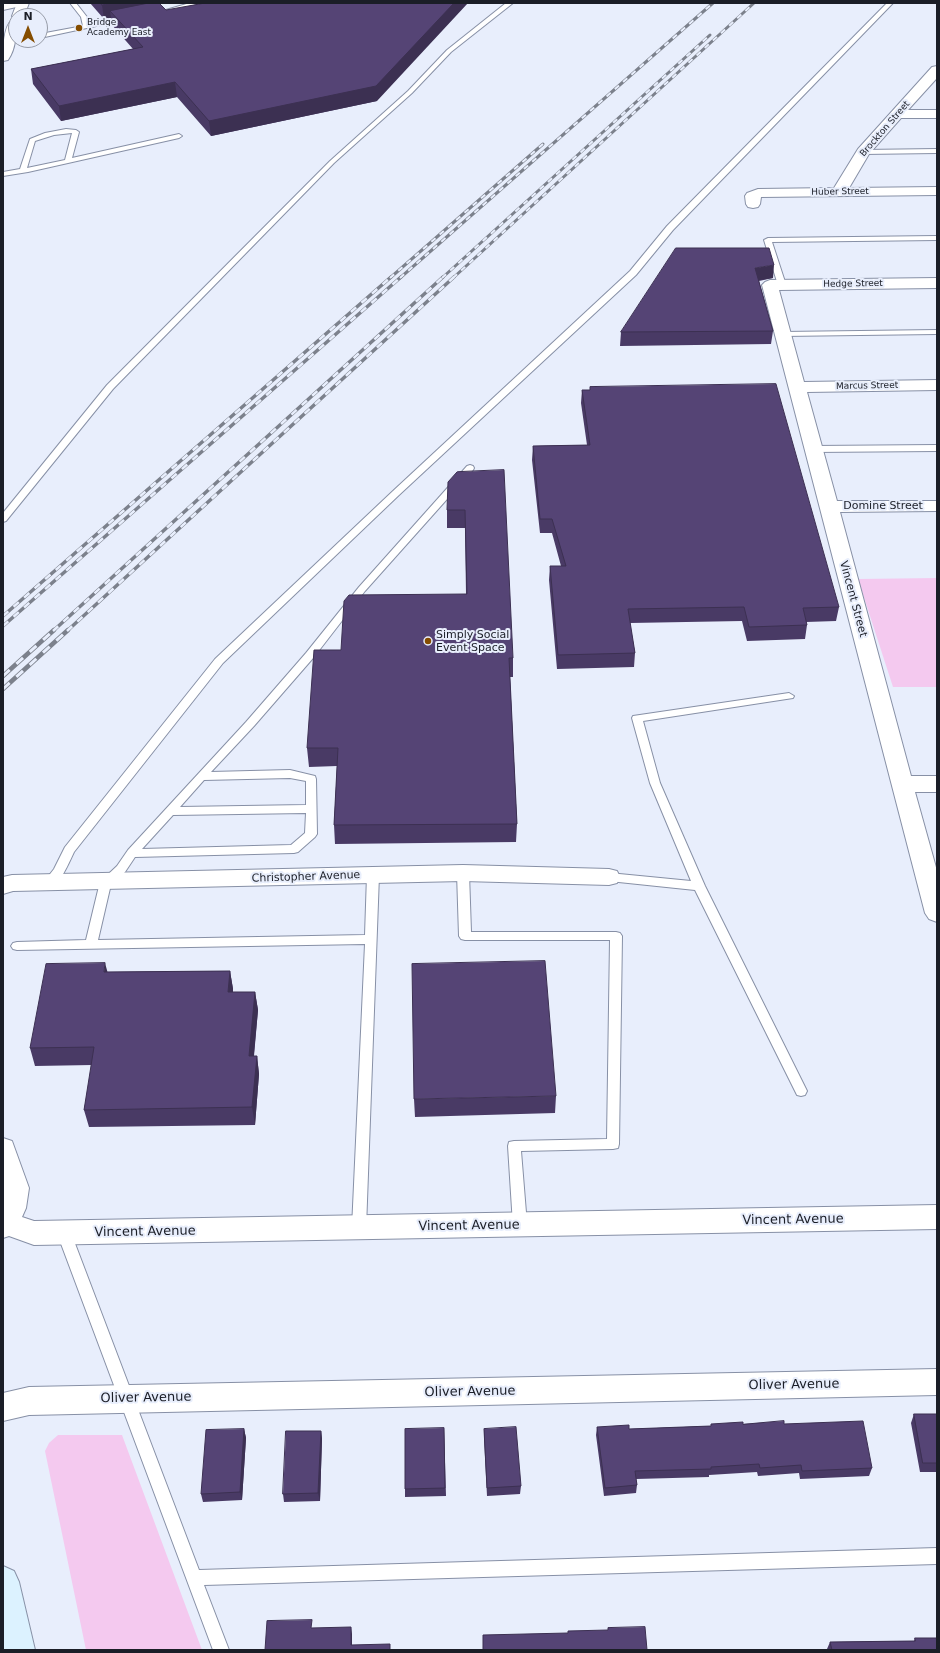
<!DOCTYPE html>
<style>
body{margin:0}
#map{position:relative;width:940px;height:1653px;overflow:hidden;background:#e8eefc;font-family:"DejaVu Sans",sans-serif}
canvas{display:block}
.frame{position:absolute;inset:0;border:4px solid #1b1e27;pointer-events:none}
.north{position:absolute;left:8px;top:8px;width:40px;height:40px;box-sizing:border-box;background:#e8eefc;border:1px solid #969ba7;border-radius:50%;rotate:0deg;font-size:11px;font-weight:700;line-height:16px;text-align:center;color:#1b1e27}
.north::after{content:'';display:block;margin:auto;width:14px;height:18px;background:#854d00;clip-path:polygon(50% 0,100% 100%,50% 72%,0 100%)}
</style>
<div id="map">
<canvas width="940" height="1653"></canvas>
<div class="frame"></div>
<div class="north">N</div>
</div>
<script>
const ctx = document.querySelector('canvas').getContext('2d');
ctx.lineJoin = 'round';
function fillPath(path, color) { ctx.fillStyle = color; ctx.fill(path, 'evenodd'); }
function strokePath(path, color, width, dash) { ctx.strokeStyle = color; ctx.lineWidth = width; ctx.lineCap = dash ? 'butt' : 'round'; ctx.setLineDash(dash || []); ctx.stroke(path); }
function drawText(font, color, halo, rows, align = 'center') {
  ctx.font = font + ' "DejaVu Sans",sans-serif'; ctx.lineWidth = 4; ctx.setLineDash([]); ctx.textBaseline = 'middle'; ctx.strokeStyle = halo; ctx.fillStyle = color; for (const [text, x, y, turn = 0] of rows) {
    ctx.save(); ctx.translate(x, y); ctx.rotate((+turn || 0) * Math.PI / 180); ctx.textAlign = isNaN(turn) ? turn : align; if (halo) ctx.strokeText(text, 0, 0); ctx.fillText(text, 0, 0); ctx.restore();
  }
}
const green = new Path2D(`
 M937 578V687H893L858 579Z
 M58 1435H122L202 1650H86L45 1451 49 1443Z`);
const service = new Path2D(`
 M70 3H76L87 17 89 25 126 17 129 19 40 38V34L83 26 81 17Z
 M190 3H200L162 14 159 12Z
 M506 3H513L451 52 412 93 334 163 113 389 6 521 3 522V513L107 385 330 161 408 91 447 50Z
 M887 3H893L673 230 636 275 399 495 223 663 74 852C69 862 59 890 45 886L43 883 54 869 65 847 215 659 393 491 630 271 667 226Z
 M66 129 76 130 79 132 72 158 179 134 182 136 179 138 28 172 3 176V172L20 169 30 139 45 133ZM72 133 65 160 27 168 35 141 54 135Z
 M937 149V153L863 154 860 152 863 150Z
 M937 236V240L772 242 786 285 782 287 778 285 764 240 768 238Z
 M937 330V334L783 336 779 334 783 332Z
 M937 445V451L814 452 810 449 814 446Z
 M470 465 473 466 474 468 473 470 365 591 314 657 254 726 211 772 290 770 315 776 316 779 317 834 315 837 298 852 294 853 135 857 125 872 111 884 98 940 365 935 367 875 369 872 373 871 377 872 379 875 366 1228 364 1232 359 1234 354 1232 352 1228 365 944 17 950 13 949 11 946 13 943 17 942 86 940 100 882 117 866 128 850 246 722 306 653 359 587 467 466ZM290 778 306 781V805L180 807 204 780ZM306 813 305 833 291 845 142 849 173 815Z
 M789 693 794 696 793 698 643 721 660 783 705 886 807 1091 805 1095 801 1096 797 1095 695 890 609 881 605 880 603 877 605 874 609 873 691 881 650 783 632 718 633 716Z
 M463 869 467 870 469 873 471 932H616L620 933 622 936 619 1144 618 1148 613 1149 521 1151 527 1225 525 1229 520 1231 515 1229 513 1225 508 1146 509 1142 514 1141 607 1139 610 940H465L461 939 459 936 457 873 459 870Z
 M64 1227 69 1229 71 1233 199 1570 937 1548V1564L204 1585 229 1650H213L57 1233 59 1229Z`);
const minor = new Path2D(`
 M3 3H23L21 6 3 10Z
 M937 66V78L908 110H937V118H901L869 154 849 188 937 187V195L761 197 760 204 758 207 753 208 748 207 746 204 745 196 747 193 758 189 834 188 858 149 932 67Z
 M937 278V288L779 290 804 382 937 380V390L807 392 837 501H937V511L840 512 911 776H937V792H915L937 871V922L929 919 925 913 762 285 765 282 770 280Z
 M463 865 609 869 617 871 620 877 617 883 609 885 463 881 13 891 3 894V877L12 875Z
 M3 1138 12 1141 29 1188 26 1208 22 1217 34 1221 937 1205V1229L34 1245 9 1236 3 1238Z
 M937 1369V1395L29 1415 3 1421V1393L29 1387Z`);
const tertiary = new Path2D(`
 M17 3H29L24 16H16C16 31 17 47 8 60L3 61C3 50 3 23 14 19L12 16Z`);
const secondary = new Path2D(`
 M3 1566 14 1571 19 1582 35 1650H3Z`);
const railFar2 = new Path2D(`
 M390 278 543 144
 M400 278 713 3
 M442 278 710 35
 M453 278 754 3`);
const railFar1 = new Path2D(`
 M3 616 391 277
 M3 626 401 277
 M53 631 443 277
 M67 631 454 277`);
const rail = new Path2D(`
 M3 676 54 630
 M3 689 68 630`);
const wall = new Path2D(`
 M90 3H159L166 10 377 101 211 136 177 97 61 121 33 84 31 69 133 49 112 25 111 18 104 19Z
 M676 248 773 278 759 281 773 331 771 344 620 346 621 332Z
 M582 390 839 607 836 621 806 622 807 625 805 639 747 641 742 621 630 623 635 653 634 667 557 669 549 580 550 566H561L552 533H540L532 460 533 446 587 445 581 403Z
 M457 472 513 658V677H510L517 824 516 842 335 844 334 825 337 766 309 767 307 748 341 650 466 594 465 528H447V510Z
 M230 971 233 989V992H255L258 1010 254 1056H257L259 1074 255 1125 89 1127 84 1110 92 1065 35 1066 30 1048 108 972Z
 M556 1096 555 1113 415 1117 414 1099Z
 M914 1414H937V1472H920L911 1423Z
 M711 1424H784L872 1468 869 1476 800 1479 799 1473 758 1476 757 1472 709 1475V1477L636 1479 637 1485 636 1493 604 1496 596 1435 597 1427 629 1429 711 1426Z
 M444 1428 446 1496 405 1497V1489Z
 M244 1429 246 1438 242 1500 203 1502 201 1494Z
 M484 1429 521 1486 520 1494 487 1496 484 1437Z
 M321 1431 322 1439 320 1501 284 1502 283 1494Z
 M915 1638 937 1650H828L827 1649 830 1642 914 1641Z`);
const shadedWall = new Path2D(`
 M111 3H152L110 11 111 18 104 19 102 5Z
 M454 3H468L377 101 211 136 209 121Z
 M175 82 177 97 61 121 59 106Z
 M774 265 773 278 753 281 755 268Z
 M105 963 110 981 104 972Z
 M230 971 233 989 231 1010 228 992Z
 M255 992 258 1010 252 1074 249 1056Z
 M257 1056 259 1074 255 1125 252 1107Z
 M244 1429 246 1438 242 1500 240 1492Z
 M321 1431 322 1439 320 1501 318 1493Z
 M351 1627 352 1634V1650L351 1645Z`);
const building = new Path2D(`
 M101 3H111L102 5Z
 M149 3H159L166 10 205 3H454L376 86 209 121 175 82 59 106 31 69 143 47 110 11Z
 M676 248H769L774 265 755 268 773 331 621 332Z
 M776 384 839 607 803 608 807 625 749 627 744 607 628 609 635 653 558 655 550 566H566L552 519H540L533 446 590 445 582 390H590V387Z
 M504 470 513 658H509L517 824 334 825 338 748H307L314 650H341L344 601 349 595 467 594 465 510H447L448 482 457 472Z
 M545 961 556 1096 414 1099 412 964Z
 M105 963 104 972 230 971 228 992H255L249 1056H257L252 1107 84 1110 94 1047 30 1048 46 964Z
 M914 1414H937V1463H923Z
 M784 1421V1424L863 1421 872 1468 802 1471 801 1465 760 1468 759 1464 711 1467V1469L635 1471 637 1485 605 1488 597 1427 629 1425V1429L711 1426V1424L743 1422V1424Z
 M516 1427 521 1486 487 1488 484 1429Z
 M444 1428 445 1488 405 1489V1429Z
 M244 1429 240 1492 201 1494 206 1430Z
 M286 1431H321L318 1493 283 1494Z
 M312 1620 311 1628 351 1627V1645L390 1644V1650H265L267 1621Z
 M645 1627 647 1650H483V1635L568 1633V1631L608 1630V1628Z
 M915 1638H937V1650H832L830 1642 915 1641Z`);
const markers = [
 [79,28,4,"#854d00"],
 [428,641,4,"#854d00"]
];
const farPoinames = [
 ["Bridge",87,23],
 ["Academy East",87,33]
];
const farStreetnames = [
 ["Brockton Street",885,129,-49],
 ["Huber Street",840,192,-1],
 ["Hedge Street",853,284,-1],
 ["Marcus Street",867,386,-1]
];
const streetNames = [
 ["Domine Street",883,506],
 ["Vincent Street",853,599,75],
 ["Christopher Avenue",306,877,-2]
];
const poiNames = [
 ["Simply Social",436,635],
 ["Event Space",436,648]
];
const nearStreetnames = [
 ["Vincent Avenue",793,1220,-1],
 ["Vincent Avenue",469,1226,-1],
 ["Vincent Avenue",145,1232,-1],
 ["Oliver Avenue",794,1385,-1],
 ["Oliver Avenue",470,1392,-1],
 ["Oliver Avenue",146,1398,-1]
];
fillPath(green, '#f4c9ef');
strokePath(service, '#8790a6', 2);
strokePath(minor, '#8790a6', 2);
strokePath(tertiary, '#8790a6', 2);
strokePath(secondary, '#8790a6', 2);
fillPath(service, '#fff');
fillPath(minor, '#fff');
fillPath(tertiary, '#fff');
fillPath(secondary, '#dcf2ff');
strokePath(railFar2, '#7c818c', 3);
strokePath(railFar1, '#7c818c', 3.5);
strokePath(rail, '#7c818c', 4.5);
strokePath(railFar2, '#e8eefc', 2, [5.5]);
strokePath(railFar1, '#e8eefc', 2.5, [7]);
strokePath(rail, '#e8eefc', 3, [9]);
fillPath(wall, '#493a65');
fillPath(shadedWall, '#3c3052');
fillPath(building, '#554475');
strokePath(building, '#3c3052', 1);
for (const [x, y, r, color] of markers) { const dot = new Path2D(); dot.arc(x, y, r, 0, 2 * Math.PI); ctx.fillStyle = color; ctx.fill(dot); strokePath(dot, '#e8eefc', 1.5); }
drawText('9px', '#1b1e27', '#e8eefc', farPoinames, 'left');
drawText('9px', '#1b1e27', '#e8eefc', farStreetnames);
drawText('11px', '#1b1e27', '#e8eefc', streetNames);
drawText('11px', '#1b1e27', '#e8eefc', poiNames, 'left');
drawText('13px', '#1b1e27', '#e8eefc', nearStreetnames);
</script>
